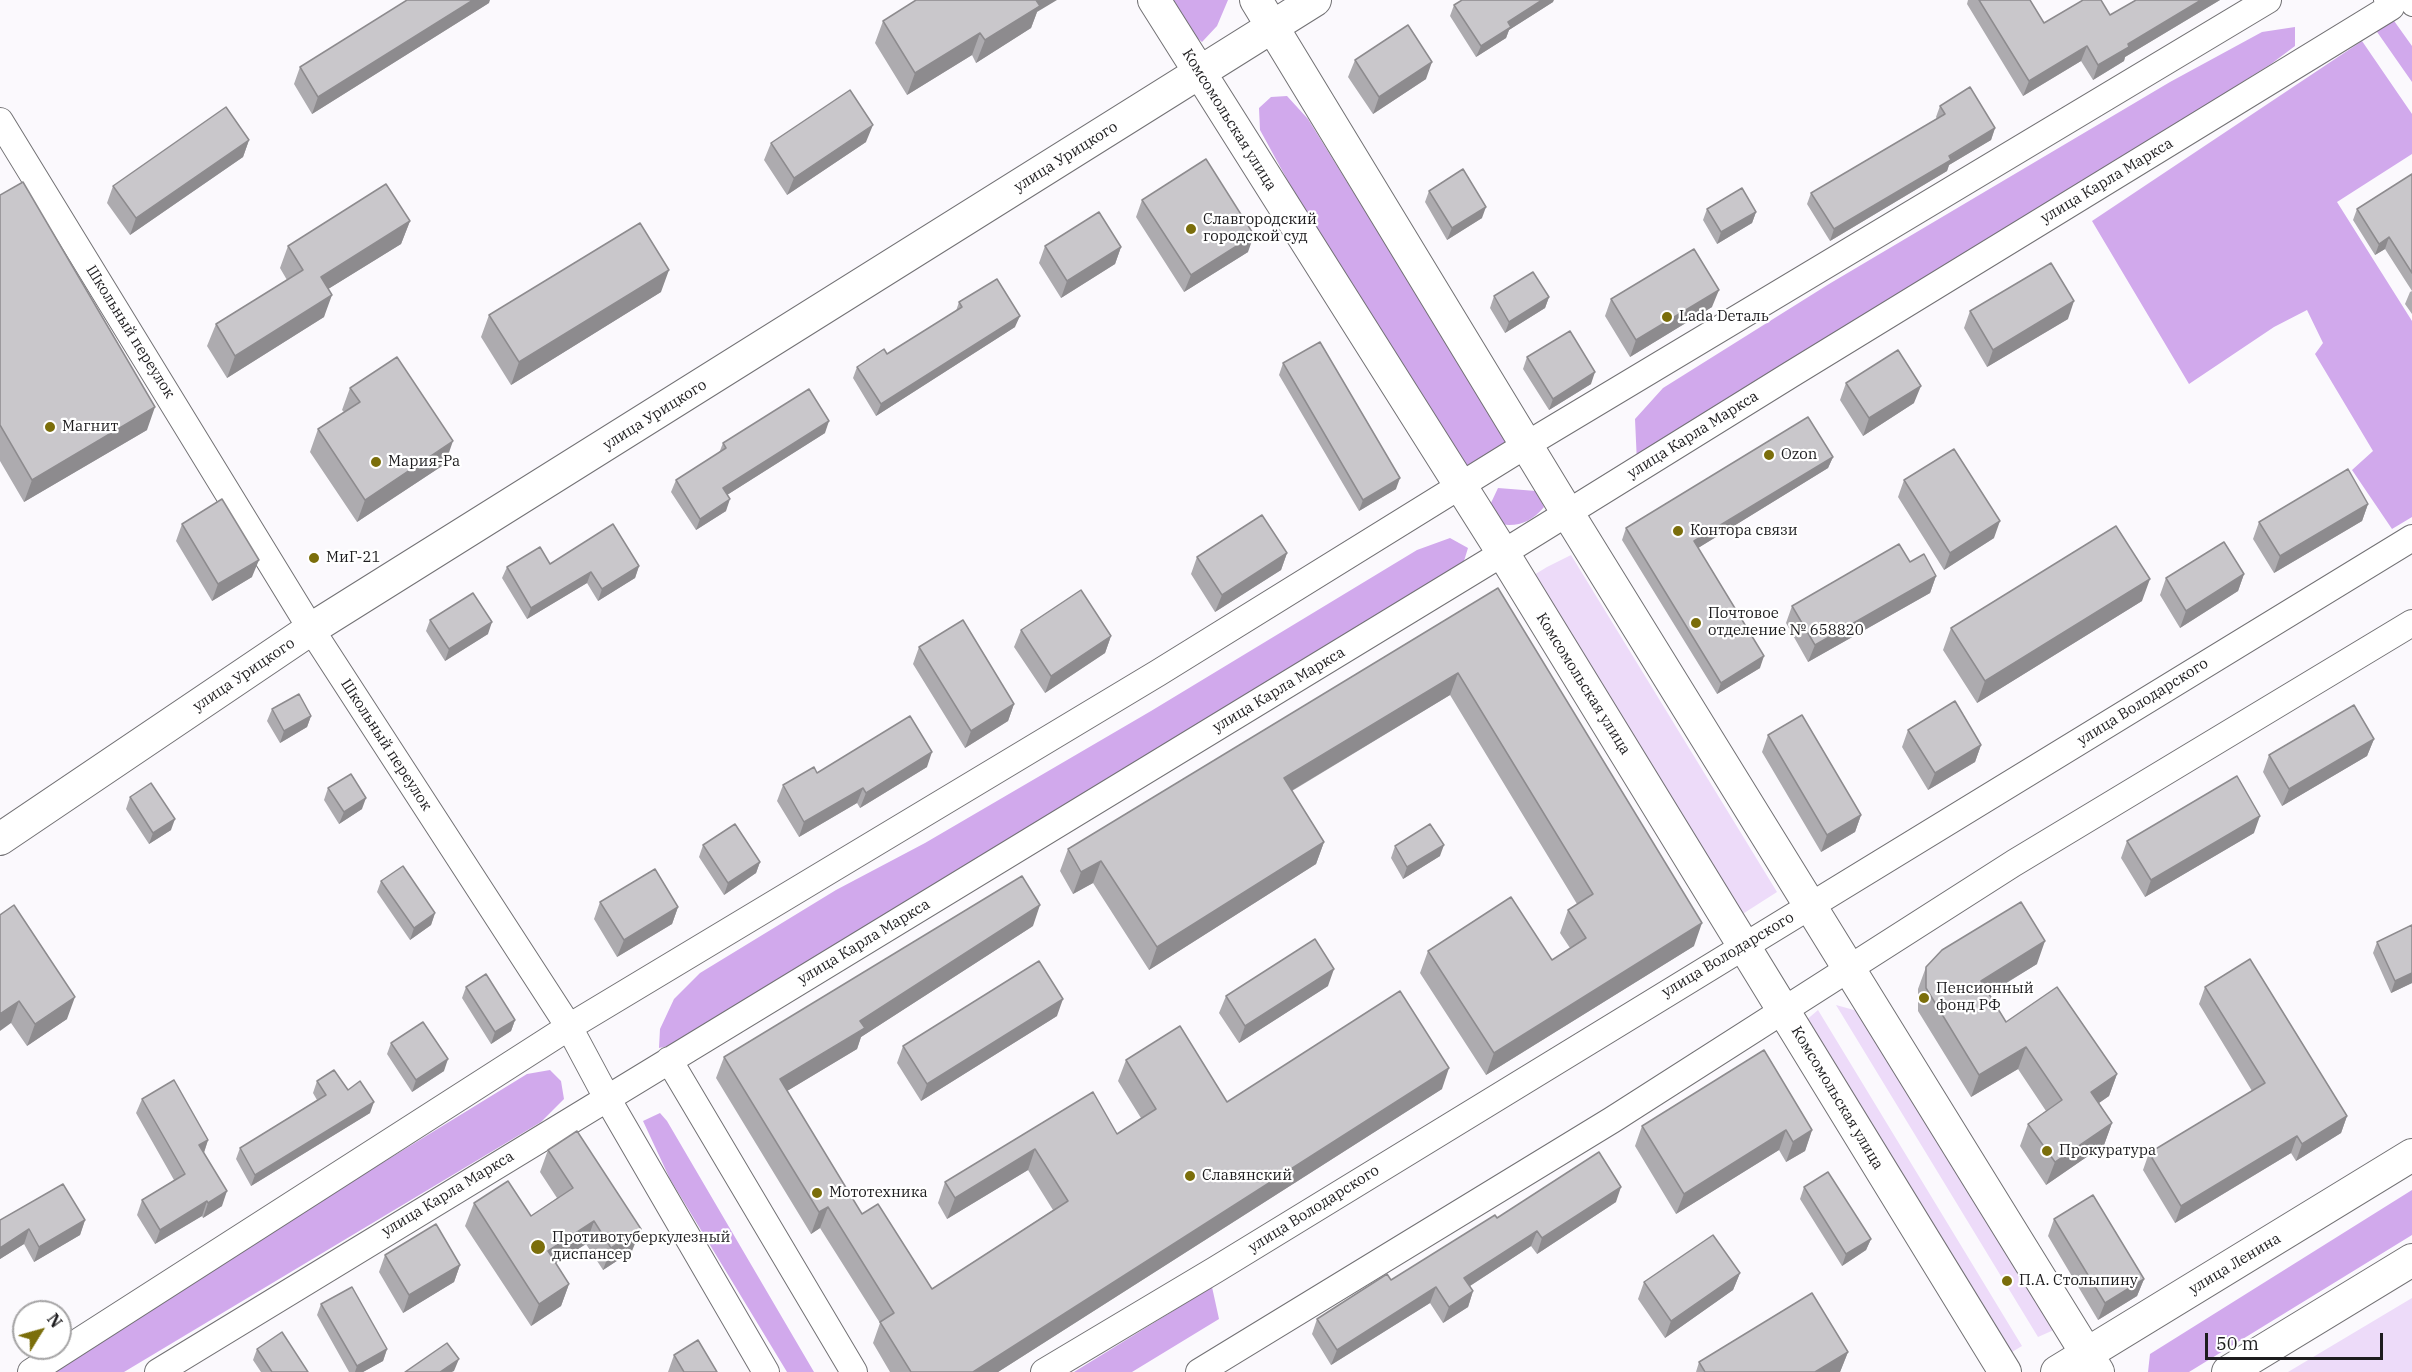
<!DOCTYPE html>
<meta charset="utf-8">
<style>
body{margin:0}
#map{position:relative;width:2412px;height:1372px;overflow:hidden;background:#fbf9fd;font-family:"IBM Plex Serif",serif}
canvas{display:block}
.north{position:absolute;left:12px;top:1300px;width:60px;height:60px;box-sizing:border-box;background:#fff;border:2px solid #a5a4a5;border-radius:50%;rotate:53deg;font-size:16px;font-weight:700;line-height:24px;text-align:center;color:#1d1c1e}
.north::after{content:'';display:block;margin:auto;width:21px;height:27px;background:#7b6e0b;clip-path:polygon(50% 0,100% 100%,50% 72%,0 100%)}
.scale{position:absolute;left:2205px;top:1333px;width:178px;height:27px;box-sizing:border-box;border:3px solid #1d1c1e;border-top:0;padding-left:8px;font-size:18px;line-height:21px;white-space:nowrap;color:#1d1c1e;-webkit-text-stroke:4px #fff;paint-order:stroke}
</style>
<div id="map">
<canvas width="2412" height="1372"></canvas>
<div class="north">N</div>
<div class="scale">50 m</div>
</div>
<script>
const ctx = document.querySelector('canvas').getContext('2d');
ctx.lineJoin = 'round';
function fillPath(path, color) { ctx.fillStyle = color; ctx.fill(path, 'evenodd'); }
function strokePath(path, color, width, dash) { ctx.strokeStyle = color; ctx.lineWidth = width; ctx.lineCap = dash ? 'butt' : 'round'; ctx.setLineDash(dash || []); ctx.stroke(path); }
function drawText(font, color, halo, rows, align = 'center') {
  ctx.font = font + ' "IBM Plex Serif",serif'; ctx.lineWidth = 4.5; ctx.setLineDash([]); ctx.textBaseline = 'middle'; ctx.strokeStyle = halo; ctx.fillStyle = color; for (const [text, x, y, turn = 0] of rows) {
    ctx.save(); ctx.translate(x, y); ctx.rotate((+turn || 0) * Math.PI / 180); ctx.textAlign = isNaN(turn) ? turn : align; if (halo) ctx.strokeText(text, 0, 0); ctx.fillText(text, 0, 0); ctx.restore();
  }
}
const green = new Path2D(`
 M1571 555 1777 892 1741 915 1529 578 1547 567Z
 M1836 1005 1872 1015 2056 1329 2038 1337Z
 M1818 1010 2022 1346 2007 1355 1804 1022Z
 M2412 1298V1372H2288Z`);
const forest = new Path2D(`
 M1167 0H1228L1217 26 1202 42 1182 25Z
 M2392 18 2412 46V82L2375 29Z
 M2295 27V46L2271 64 1637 463 1635 419 1663 388 1829 284 2170 82 2262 32Z
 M2362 41 2412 114V154L2337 202 2412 321V517L2392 529 2352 470 2373 451 2315 354 2323 343 2307 310 2274 327 2189 384 2092 221Z
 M1287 96 1308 119 1508 442 1465 470 1289 183 1260 130 1259 108 1271 97Z
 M1498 488 1536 491 1544 507C1530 523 1519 527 1497 524L1490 505Z
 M1450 538 1468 548 1460 574 682 1043 659 1048 660 1029 674 999 700 973 836 890 925 843 1151 711 1417 550Z
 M550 1070 561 1081 564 1099 541 1122 124 1372H42L527 1074Z
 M660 1113 667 1121 814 1372H787L670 1179 643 1121Z
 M2412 1190V1235L2189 1372H2148L2150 1354Z
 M1212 1287 1219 1319 1132 1372H1074Z`);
const pedestrian = new Path2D(`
 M2408 0 2412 6`);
const minor = new Path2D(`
 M0 121 311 629 569 1027 607 1098 766 1372
 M669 1060 854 1372
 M31 1372 569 1027 1158 673 1526 445 2268 0
 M158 1372 1503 553 1790 375 2391 7 2387 0
 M1044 1372 1215 1270 2412 538
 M1199 1372 1612 1120 2014 863 2412 623`);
const tertiary = new Path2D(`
 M1154 0 1503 553 2005 1372
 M1256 0 1567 512 2098 1372
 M0 839 311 629 1315 0
 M2057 1372 2412 1155
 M2228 1372 2412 1260`);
const wall = new Path2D(`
 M1968 0H2030L2044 23 2110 15 2136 0H2220L2125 57 2124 61 2093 80 2081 61 2023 96 1967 4Z
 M1553 2 1509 30 1506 38 1476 57 1450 16 1454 5Z
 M489 3 312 114 294 84 300 67Z
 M1037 12 1031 28 976 63 972 55 907 95 875 43 883 21Z
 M1355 60 1426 79 1373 114 1348 77Z
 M1940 106 1995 128 1991 140 1949 165 1947 171 1830 241 1807 204 1811 193 1937 119 1936 117Z
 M249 140 243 157 130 235 107 203 113 186Z
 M866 142 787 195 764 160 771 143Z
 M2412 174V314L2405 304 2410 292 2412 291 2385 249 2375 255 2353 220 2357 209Z
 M1429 191 1482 218 1447 240 1425 202Z
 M0 195 147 430 24 502 0 461Z
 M1142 200 1248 252 1184 292 1136 217Z
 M1707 209 1756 212 1752 223 1717 244 1703 220Z
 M410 221 401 244 328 289 324 317 227 378 207 346 216 324 287 280 280 268 288 246Z
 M1045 246 1121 247 1115 264 1061 298 1039 263Z
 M661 292 511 385 481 337 489 315Z
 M1494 296 1549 297 1545 308 1505 333 1490 308Z
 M1611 299 1712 307 1630 357 1605 316Z
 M959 302 1015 327 876 416 853 378 857 367 887 354 956 311Z
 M1970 311 2068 319 1987 367 1964 328Z
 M1527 357 1591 384 1549 410 1523 369Z
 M1283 363 1396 489 1359 511 1279 375Z
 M1846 383 1914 403 1863 436 1840 400Z
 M350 388 445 464 357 522 310 452 318 429 344 412 342 410Z
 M825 433 727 495 726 511 696 530 671 492 676 480 719 453 723 443Z
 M1833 457 1828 468 1698 548 1760 668 1717 694 1622 540 1626 528Z
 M1904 480 1994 538 1944 570 1898 497Z
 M2368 504 2362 521 2274 573 2253 539 2259 522Z
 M182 524 252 577 212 601 176 541Z
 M1287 553 1281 570 1215 612 1191 574 1197 557Z
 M1910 562 1936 576 1930 593 1808 662 1786 623 1792 606Z
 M639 566 635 578 598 601 587 583 527 619 502 578 507 567Z
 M2244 574 2238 591 2180 628 2160 595 2166 578Z
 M1498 588 1694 946 1486 1075 1420 973 1428 951 1552 960 1570 948 1560 933 1568 910 1577 904 1450 695 1292 791 1324 842 1316 864 1149 970 1093 883 1073 894 1060 871 1068 849Z
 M2142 601 1977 703 1943 650 1951 628Z
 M430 620 488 634 445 661 426 631Z
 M1021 630 1111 636 1105 653 1045 693 1014 647Z
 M919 647 1014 704 1008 721 965 748 913 664Z
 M272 709 311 716 307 727 280 743 267 721Z
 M1908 730 1981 745 1975 762 1928 790 1902 747Z
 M1768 735 1861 815 1855 832 1821 852 1762 752Z
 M2374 739 2367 756 2282 806 2263 772 2269 755Z
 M927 767 860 808 857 803 799 837 777 801 783 785Z
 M328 788 362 809 339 824 324 800Z
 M130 797 171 830 149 844 126 809Z
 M2254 833 2145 897 2121 858 2127 841Z
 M703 845 760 862 756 873 724 895 699 857Z
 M1395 846 1440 856 1403 879 1391 858Z
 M381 881 435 913 431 925 410 940 377 892Z
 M600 902 678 907 672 924 617 957 594 919Z
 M0 915 67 1019 27 1046 11 1023Z
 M2412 925V983L2391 993 2373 953 2377 942Z
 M1033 926 861 1037 857 1049 787 1091 862 1214 932 1289 1053 1210 1028 1170 947 1219 938 1203 945 1182 1093 1092 1117 1134 1141 1118 1118 1081 1126 1060 1227 1102 1442 1089 998 1372H890L873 1343 880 1323 820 1228 811 1234 716 1078 724 1057Z
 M2037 964 1989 994 2006 1022 2117 1074 2109 1096 2099 1103 2112 1123 2104 1145 2046 1185 2020 1146 2028 1124 2046 1111 2018 1069 1971 1097 1918 1011V989L1926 967Z
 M1328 986 1239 1043 1219 1013 1226 996Z
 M466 987 515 1020 511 1031 491 1044 462 998Z
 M2205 987 2347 1116 2341 1133 2296 1161 2291 1153 2175 1223 2143 1170 2149 1153 2252 1091 2199 1004Z
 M1057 1016 921 1101 897 1063 903 1046Z
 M391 1043 444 1071 412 1092 387 1054Z
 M317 1081 348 1090 370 1113 251 1186 236 1159 240 1148 317 1100 313 1093Z
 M142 1099 208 1140 204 1153 222 1206 203 1218 202 1216 155 1244 137 1215 142 1200 174 1180 136 1113Z
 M1642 1126 1812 1130 1805 1151 1786 1162 1779 1150 1676 1214 1635 1146Z
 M548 1150 632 1251 603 1270 586 1244 556 1263 569 1284 561 1306 531 1326 465 1226 474 1203 531 1216 557 1198 540 1172Z
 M1804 1187 1871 1239 1866 1250 1842 1266 1800 1199Z
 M1616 1202 1537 1254 1531 1246 1470 1286 1473 1291 1468 1307 1443 1323 1430 1303 1331 1365 1312 1334 1317 1319 1391 1280 1497 1218Z
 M2054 1219 2144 1279 2137 1296 2098 1320 2048 1236Z
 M0 1220H85L80 1235 34 1262 24 1244 0 1259Z
 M385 1255 460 1265 454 1282 403 1313 379 1272Z
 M1740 1273 1733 1290 1665 1338 1638 1299 1644 1282Z
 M321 1304 387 1349 383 1361 363 1372H349L317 1315Z
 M257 1349 308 1372H261L253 1360Z
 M1848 1352 1840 1372H1696L1699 1362Z
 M674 1355 717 1372H668Z`);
const shadedWall = new Path2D(`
 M473 0H490L489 3 312 114 318 97Z
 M1033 0H1057L1037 12 1031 28 976 63 985 40Z
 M1542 0H1554L1553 2 1509 30 1506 38 1476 57 1481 46 1508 22Z
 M2201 0H2220L2125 57 2124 61 2093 80 2098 65 2128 44Z
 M980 33 972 55 907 95 915 73Z
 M2087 46 2081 61 2023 96 2029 81Z
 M1432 62 1426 79 1373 114 1379 97Z
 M873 125 866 142 787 195 794 178Z
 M1995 128 1991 140 1949 165 1947 171 1830 241 1834 229Z
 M249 140 243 157 130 235 136 218Z
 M1486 207 1482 218 1447 240 1452 228Z
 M1756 212 1752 223 1717 244 1721 232Z
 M410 221 401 244 312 299 321 277Z
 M1254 235 1248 252 1184 292 1191 275Z
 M2389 237 2385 249 2375 255 2379 244Z
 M1121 247 1115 264 1061 298 1067 281Z
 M669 270 661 292 511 385 519 362Z
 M1719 290 1712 307 1630 357 1636 340Z
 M332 295 324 317 227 378 235 356Z
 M1549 297 1545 308 1505 333 1509 322Z
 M2074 301 2068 319 1987 367 1993 350Z
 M1020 316 1015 327 876 416 881 404Z
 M1595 372 1591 384 1549 410 1553 399Z
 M1921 386 1914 403 1863 436 1869 418Z
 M155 407 147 430 24 502 32 480Z
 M829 421 825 433 719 500 723 488Z
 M453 441 445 464 357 522 365 500Z
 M1833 457 1828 468 1690 553 1694 541Z
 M1400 478 1396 489 1359 511 1363 500Z
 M730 499 726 511 696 530 700 519Z
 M2368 504 2362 521 2274 573 2280 556Z
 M2000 521 1994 538 1944 570 1950 553Z
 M1287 553 1281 570 1215 612 1222 595Z
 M259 560 252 577 212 601 218 584Z
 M639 566 635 578 598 601 602 589Z
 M591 572 587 583 527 619 531 608Z
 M2244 574 2238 591 2180 628 2186 611Z
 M1936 576 1930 593 1808 662 1815 645Z
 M2150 579 2142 601 1977 703 1985 681Z
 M492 622 488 634 445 661 449 649Z
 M1111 636 1105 653 1045 693 1051 676Z
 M1764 656 1760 668 1717 694 1721 683Z
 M1458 673 1450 695 1276 800 1284 778Z
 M1014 704 1008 721 965 748 971 731Z
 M311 716 307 727 280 743 284 731Z
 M2374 739 2367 756 2282 806 2289 789Z
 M1981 745 1975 762 1928 790 1935 773Z
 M932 752 927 767 860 808 866 793Z
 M863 788 857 803 799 837 804 822Z
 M366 798 362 809 339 824 344 812Z
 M1861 815 1855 832 1821 852 1827 835Z
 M2260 816 2254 833 2145 897 2151 880Z
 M175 819 171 830 149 844 153 833Z
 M1324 842 1316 864 1149 970 1157 947Z
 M1444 845 1440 856 1403 879 1407 867Z
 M1101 861 1093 883 1073 894 1081 872Z
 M760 862 756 873 724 895 728 883Z
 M1040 905 1033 926 861 1037 857 1049 772 1100 780 1079 860 1021Z
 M678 907 672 924 617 957 624 940Z
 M435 913 431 925 410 940 414 928Z
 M1702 923 1694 946 1486 1075 1494 1053Z
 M2045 941 2037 964 1973 1003 1981 981Z
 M1334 969 1328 986 1239 1043 1245 1026Z
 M2412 973V983L2391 993 2395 981Z
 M75 997 67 1019 27 1046 35 1024Z
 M1063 999 1057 1016 921 1101 927 1084Z
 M19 1001 11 1023 0 1031V1014Z
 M515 1020 511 1031 491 1044 495 1032Z
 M2026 1047 2018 1069 1971 1097 1979 1075Z
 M448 1059 444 1071 412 1092 416 1080Z
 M1449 1068 1442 1089 998 1372H973Z
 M2117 1074 2109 1096 2083 1114 2091 1092Z
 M374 1102 370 1113 251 1186 255 1175Z
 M2347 1116 2341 1133 2296 1161 2302 1144Z
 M2112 1123 2104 1145 2046 1185 2055 1162Z
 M1786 1130 1779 1150 1676 1214 1684 1194Z
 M1812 1130 1805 1151 1786 1162 1793 1142Z
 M2297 1136 2291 1153 2175 1223 2181 1206Z
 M208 1140 203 1155 199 1145Z
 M1035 1149 1028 1170 947 1219 955 1198Z
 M1621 1187 1616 1202 1537 1254 1542 1238Z
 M227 1191 222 1206 203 1218 208 1203Z
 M207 1201 202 1216 155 1244 160 1230Z
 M828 1207 820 1228 811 1234 819 1212Z
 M85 1220 80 1235 34 1262 39 1247Z
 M594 1221 586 1244 540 1273 548 1251Z
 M29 1229 24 1244 0 1259V1248Z
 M641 1229 632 1251 603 1270 611 1248Z
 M1537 1231 1531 1246 1459 1293 1464 1278Z
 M1871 1239 1866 1250 1842 1266 1846 1254Z
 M460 1265 454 1282 403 1313 409 1295Z
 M1740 1273 1733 1290 1665 1338 1671 1321Z
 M2144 1279 2137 1296 2098 1320 2105 1303Z
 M569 1284 561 1306 531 1326 539 1304Z
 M1436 1287 1430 1303 1331 1365 1337 1350Z
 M1473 1291 1468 1307 1443 1323 1449 1307Z
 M387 1349 383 1361 363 1372H355L357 1366Z
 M1848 1352 1840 1372H1815Z
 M459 1359 454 1371 452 1372H440Z`);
const building = new Path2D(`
 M407 0H473L318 97 300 67Z
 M916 0H1036L1040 6 985 40 980 33 915 73 883 21Z
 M1462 0H1542L1508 22 1511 27 1481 46 1454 5Z
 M1979 0H2030L2044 23 2083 0H2101L2110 15 2136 0H2201L2128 44 2129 47 2098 65 2087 46 2029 81Z
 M1408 25 1432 62 1379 97 1355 60Z
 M1970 87 1995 128 1949 156 1951 160 1834 229 1811 193 1945 114 1940 106Z
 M850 90 873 125 794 178 771 143Z
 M226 107 249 140 136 218 113 186Z
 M1206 159 1254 235 1191 275 1142 200Z
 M1463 169 1486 207 1452 228 1429 191Z
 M2412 174V273L2389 237 2379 244 2357 209Z
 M23 182 155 407 32 480 0 425V195Z
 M386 184 410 221 321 277 332 295 235 356 216 324 303 270 288 246Z
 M1742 188 1756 212 1721 232 1707 209Z
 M1099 212 1121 247 1067 281 1045 246Z
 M640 223 669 270 519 362 489 315Z
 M1694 249 1719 290 1636 340 1611 299Z
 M2051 263 2074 301 1993 350 1970 311Z
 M1533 272 1549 297 1509 322 1494 296Z
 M997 279 1020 316 881 404 857 367 884 349 887 354 962 307 959 302Z
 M1570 331 1595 372 1553 399 1527 357Z
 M1320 342 1400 478 1363 500 1283 363Z
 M1898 350 1921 386 1869 418 1846 383Z
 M397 357 453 441 365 500 318 429 360 402 350 388Z
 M809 389 829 421 723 488 730 499 700 519 676 480 726 448 723 443Z
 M1808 417 1833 457 1694 541 1764 656 1721 683 1626 528Z
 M1954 449 2000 521 1950 553 1904 480Z
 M2348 469 2368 504 2280 556 2259 522Z
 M222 499 259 560 218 584 182 524Z
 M1262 515 1287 553 1222 595 1197 557Z
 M613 524 639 566 602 589 591 572 531 608 507 567 540 547 550 564Z
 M2116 526 2150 579 1985 681 1951 628Z
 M2224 542 2244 574 2186 611 2166 578Z
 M1899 544 1910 562 1924 554 1936 576 1815 645 1792 606Z
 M1498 588 1702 923 1494 1053 1428 951 1511 897 1552 960 1586 938 1568 910 1593 894 1458 673 1284 778 1324 842 1157 947 1101 861 1081 872 1068 849Z
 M1081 590 1111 636 1051 676 1021 630Z
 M473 593 492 622 449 649 430 620Z
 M963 620 1014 704 971 731 919 647Z
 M299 694 311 716 284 731 272 709Z
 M1955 701 1981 745 1935 773 1908 730Z
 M2354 705 2374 739 2289 789 2269 755Z
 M1802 715 1861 815 1827 835 1768 735Z
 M910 716 932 752 866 793 863 788 804 822 783 785 814 767 817 773Z
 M351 774 366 798 344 812 328 788Z
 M2237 776 2260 816 2151 880 2127 841Z
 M151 783 175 819 153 833 130 797Z
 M735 824 760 862 728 883 703 845Z
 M1430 824 1444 845 1407 867 1395 846Z
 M403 866 435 913 414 928 381 881Z
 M655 869 678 907 624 940 600 902Z
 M1022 876 1040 905 860 1021 865 1028 780 1079 862 1214 878 1204 932 1289 1068 1201 1035 1149 955 1198 945 1182 1093 1092 1117 1134 1156 1109 1126 1060 1180 1026 1227 1102 1400 991 1449 1068 973 1372H911L880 1322 894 1313 828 1207 819 1212 724 1057Z
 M2021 902 2045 941 1981 981 2006 1022 2057 987 2117 1074 2091 1092 2112 1123 2055 1162 2028 1124 2062 1100 2026 1047 1979 1075 1926 988V967L1942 950Z
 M14 905 75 997 35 1024 19 1001 0 1014V915Z
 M2412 925V973L2395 981 2377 942Z
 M1315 939 1334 969 1245 1026 1226 996Z
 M2250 959 2347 1116 2302 1144 2297 1136 2181 1206 2149 1153 2265 1083 2205 987Z
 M1039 961 1063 999 927 1084 903 1046Z
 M486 974 515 1020 495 1032 466 987Z
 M423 1022 448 1059 416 1080 391 1043Z
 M1764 1050 1812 1130 1793 1142 1786 1130 1684 1194 1642 1126Z
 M334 1070 348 1090 360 1081 374 1102 255 1175 240 1148 326 1095 317 1081Z
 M174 1080 208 1140 199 1145 227 1191 208 1203 207 1201 160 1230 142 1200 185 1174 142 1099Z
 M577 1131 641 1229 611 1248 594 1221 548 1251 569 1284 539 1304 474 1203 508 1181 531 1216 573 1188 548 1150Z
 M1599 1152 1621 1187 1542 1238 1537 1231 1464 1278 1473 1291 1449 1307 1436 1287 1337 1350 1317 1319 1387 1274 1391 1280 1495 1215 1497 1218Z
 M1828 1172 1871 1239 1846 1254 1804 1187Z
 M63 1184 85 1220 39 1247 29 1229 0 1248V1220Z
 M2093 1195 2144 1279 2105 1303 2054 1219Z
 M436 1224 460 1265 409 1295 385 1255Z
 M1713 1235 1740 1273 1671 1321 1644 1282Z
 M352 1287 387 1349 357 1366 321 1304Z
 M1812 1293 1848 1352 1815 1372H1705L1699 1362Z
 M282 1332 308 1372H272L257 1349Z
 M698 1340 717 1372H684L674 1355Z
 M447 1343 459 1359 440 1372H405Z`);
const markers = [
 [1191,229,6,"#7b6e0b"],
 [1667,317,6,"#7b6e0b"],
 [50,427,6,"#7b6e0b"],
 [1769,455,6,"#7b6e0b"],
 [376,462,6,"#7b6e0b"],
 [1678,531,6,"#7b6e0b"],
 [314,558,6,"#7b6e0b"],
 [1696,623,6,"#7b6e0b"],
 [1924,998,6,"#7b6e0b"],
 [2047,1151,6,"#7b6e0b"],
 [1190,1176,6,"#7b6e0b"],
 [817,1193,6,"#7b6e0b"],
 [538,1247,8,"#7b6e0b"],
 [2007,1281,6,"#7b6e0b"]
];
const streetNames = [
 ["Комсомольская улица",1229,120,58],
 ["улица Урицкого",1066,157,-32],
 ["улица Карла Маркса",2107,181,-31],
 ["Школьный переулок",130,332,58],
 ["улица Урицкого",655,415,-32],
 ["улица Карла Маркса",1693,435,-32],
 ["улица Урицкого",244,675,-34],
 ["Комсомольская улица",1583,684,58],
 ["улица Карла Маркса",1279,690,-31],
 ["улица Володарского",2143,702,-32],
 ["Школьный переулок",386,745,57],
 ["улица Карла Маркса",864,942,-31],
 ["улица Володарского",1728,955,-31],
 ["Комсомольская улица",1837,1098,59],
 ["улица Карла Маркса",448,1194,-31],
 ["улица Володарского",1314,1209,-32],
 ["улица Ленина",2235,1264,-31]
];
const poiNames = [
 ["Славгородский",1203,220],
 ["городской суд",1203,237],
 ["Lada Dеталь",1679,317],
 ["Магнит",62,427],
 ["Ozon",1781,455],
 ["Мария-Ра",388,462],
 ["Контора связи",1690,531],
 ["МиГ-21",326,558],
 ["Почтовое",1708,614],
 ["отделение № 658820",1708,631],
 ["Пенсионный",1936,989],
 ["фонд РФ",1936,1006],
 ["Прокуратура",2059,1151],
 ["Славянский",1202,1176],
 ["Мототехника",829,1193],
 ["Противотуберкулезный",552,1238],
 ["диспансер",552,1255],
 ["П.А. Столыпину",2019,1281]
];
fillPath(green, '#eddbf9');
fillPath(forest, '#d1a9ec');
strokePath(pedestrian, '#727174', 22);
strokePath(minor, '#727174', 28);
strokePath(tertiary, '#727174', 34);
strokePath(pedestrian, '#fff', 20);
strokePath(minor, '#fff', 26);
strokePath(tertiary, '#fff', 32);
fillPath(wall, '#adabaf');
fillPath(shadedWall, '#8d8b8e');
fillPath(building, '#c9c7cb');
strokePath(building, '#8d8b8e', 1.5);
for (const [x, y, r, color] of markers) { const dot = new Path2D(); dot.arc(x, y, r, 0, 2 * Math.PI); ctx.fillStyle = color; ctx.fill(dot); strokePath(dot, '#fff', 2); }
drawText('15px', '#1d1c1e', '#fff', streetNames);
drawText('15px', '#1d1c1e', '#fff', poiNames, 'left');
</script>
